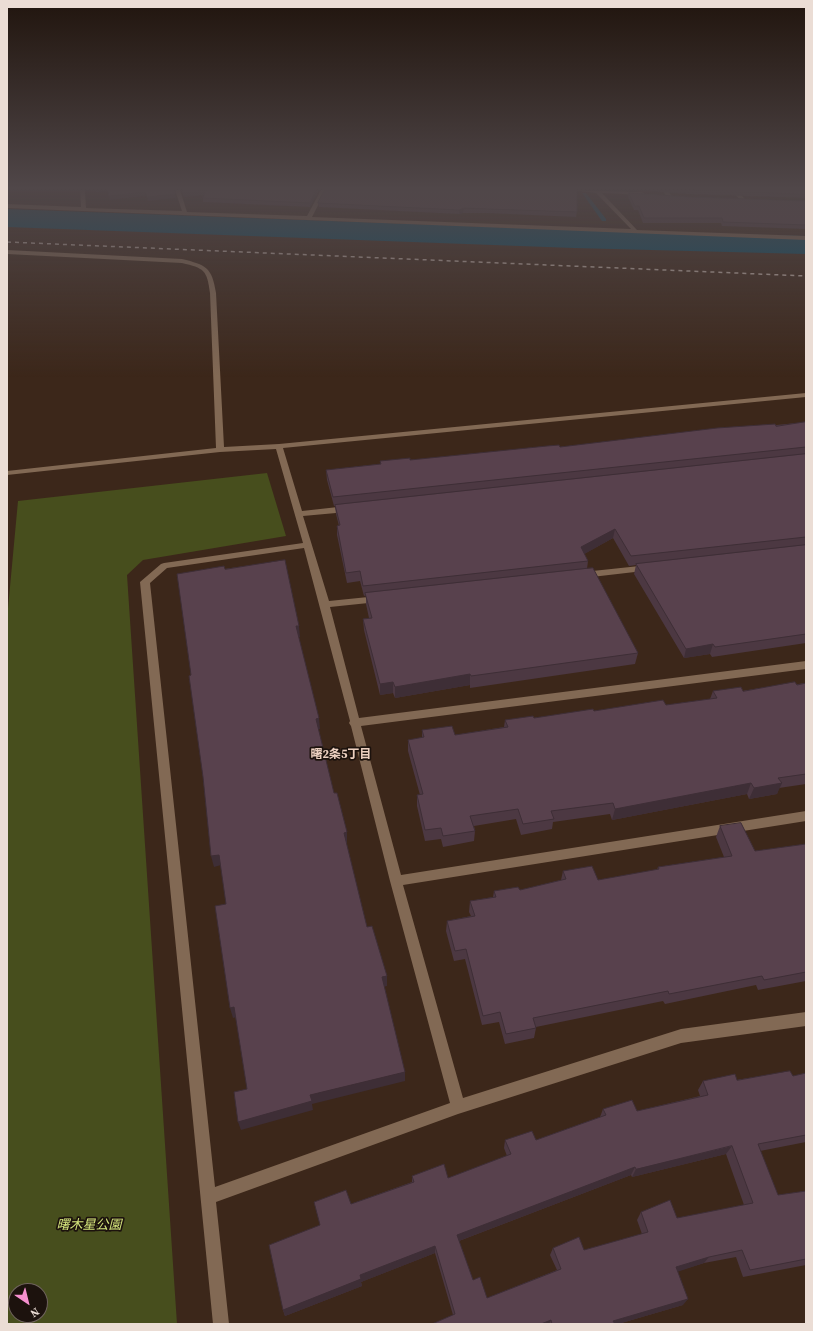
<!DOCTYPE html>
<meta charset="utf-8">
<style>
body{margin:0}
#map{position:relative;width:813px;height:1331px;overflow:hidden;background:#3c271a;font-family:"Source Serif 4",serif}
canvas{display:block}
.frame{position:absolute;inset:0;border:8px solid #ebddd5;pointer-events:none}
.north{position:absolute;left:8px;top:1283px;width:40px;height:40px;box-sizing:border-box;background:#1c120d;border:1px solid #6f635d;border-radius:50%;rotate:145deg;font-size:11px;font-weight:700;line-height:16px;text-align:center;color:#ebddd5}
.north::after{content:'';display:block;margin:auto;width:14px;height:18px;background:#f690cf;clip-path:polygon(50% 0,100% 100%,50% 72%,0 100%)}
</style>
<div id="map">
<canvas width="813" height="1331"></canvas>
<div class="frame"></div>
<div class="north">N</div>
</div>
<script>
const ctx = document.querySelector('canvas').getContext('2d');
ctx.lineJoin = 'round';
function fillPath(path, color) { ctx.fillStyle = color; ctx.fill(path, 'evenodd'); }
function strokePath(path, color, width, dash) { ctx.strokeStyle = color; ctx.lineWidth = width; ctx.lineCap = dash ? 'butt' : 'round'; ctx.setLineDash(dash || []); ctx.stroke(path); }
function drawText(font, color, halo, rows, align = 'center') {
  ctx.font = font + ' "Source Serif 4","Noto Sans JP",serif'; ctx.lineWidth = 3.5; ctx.setLineDash([]); ctx.textBaseline = 'middle'; ctx.strokeStyle = halo; ctx.fillStyle = color; for (const [text, x, y, turn = 0] of rows) {
    ctx.save(); ctx.translate(x, y); ctx.rotate((+turn || 0) * Math.PI / 180); ctx.textAlign = isNaN(turn) ? turn : align; if (halo) ctx.strokeText(text, 0, 0); ctx.fillText(text, 0, 0); ctx.restore();
  }
}
const green = new Path2D(`
 M267 473 286 536 143 560 127 575 177 1324H7V619L18 501ZM16 1291H40V1315H16Z`);
const stream = new Path2D(`
 M582 193H586L606 219V221H602Z
 M613 235H617L620 241H616Z`);
const river = new Path2D(`
 M7 209 574 230 806 236V254L574 248 7 227Z`);
const minor = new Path2D(`
 M80 190H85L86 208 182 211 175 190H180L187 212 307 216 321 190H326L312 217 631 229 596 193 569 190 642 192 645 194 644 195 602 193 637 230 806 236V240L7 208V204L81 207Z
 M662 190H667L672 196 667 197Z
 M731 190H736L745 199V201H741Z
 M7 250 182 259C206 265 212 267 216 293L224 447 279 444 806 393V397L283 448 302 511 347 506 351 509 347 512 303 516 329 601 378 596 383 599 378 602 330 607 359 718 806 661V669L361 726 401 875 806 811V821L403 885 463 1098 681 1029 806 1012V1026L681 1043 458 1114 216 1202 229 1324H213L140 582 161 564 164 563 303 543 276 449 220 452 7 475V471L216 448 210 293C207 270 204 268 182 263L7 254ZM304 548 350 721 349 723 351 726 390 881 450 1103 215 1187 150 583 167 568Z
 M649 565 652 566 653 568 652 570 583 578 578 575 583 572Z`);
const rail = new Path2D(`
 M7 242 806 276`);
const wall = new Path2D(`
 M181 190H319L310 207 203 202V198L205 195 184 197Z
 M638 190H806V198L688 194Z
 M629 193 689 197 806 201V229L722 226 721 223H643L638 210H634L628 197Z
 M318 203 577 212 576 217 487 213H463L459 214 319 207Z
 M806 422V643L712 657 710 654 684 658 634 574 636 565 629 566 613 538 584 554 588 561 587 569 638 653 635 664 470 688V685L395 698 393 693 380 695 364 630 363 619 369 618 366 604V595L364 596 360 581 347 583 337 535V526H339L336 514 335 506H334L327 480 326 470 380 464V461L410 460 560 447Z
 M806 683V784L779 788 777 794 749 799 747 794 612 820 610 814 553 822 552 829 521 835 516 819 474 826 475 831 474 841 443 847 441 839 425 841 417 806V795H420L408 751V740L422 738V730L455 735 504 727 505 720 534 718 594 711 666 705 710 699 713 691H743Z
 M720 826 755 851 806 844V981L758 990 756 985 665 1004 663 1001 536 1027V1028L534 1038 505 1044 499 1022 482 1025 465 959 454 961 446 931 447 921 471 916 469 912 470 901 493 897 494 891 520 890 561 880 563 871 598 880 657 870 658 867 724 857 716 837Z
 M806 1073V1142L760 1151 778 1195 806 1191V1265L743 1277 736 1257 704 1263 678 1271 683 1305 618 1324H432L453 1315 435 1253 361 1282 362 1286 285 1316 283 1310 320 1225 351 1204 412 1182V1176L448 1178 507 1156 504 1148 505 1140H536L600 1117 603 1109 637 1111 700 1096 698 1090 703 1081 737 1080 793 1076ZM726 1154 744 1205 677 1218 641 1212 637 1220 642 1234 584 1250 553 1248 550 1255 557 1270 487 1298 473 1280 459 1241 631 1175 632 1177Z`);
const shadedWall = new Path2D(`
 M95 190H108V191L96 192Z
 M208 190V194L184 197 183 193Z
 M316 190H319L310 207V203Z
 M145 192 146 196 110 200 109 196Z
 M175 194 176 198 148 201 147 197Z
 M464 208 463 213 459 214V210Z
 M615 529 613 538 579 557 581 547Z
 M296 626H299L300 637 297 638Z
 M713 644 710 654 684 658 686 649Z
 M470 674V685L395 698V687Z
 M393 682V693L380 695V684Z
 M319 718 320 729 317 730 316 719Z
 M751 783 747 794 612 820 615 809Z
 M782 783 777 794 749 799 754 788Z
 M347 832V843H345L344 833Z
 M219 855 221 865 214 867 211 856Z
 M387 976V986L382 987V977Z
 M234 1007 236 1017 233 1018 230 1008Z
 M405 1072V1081L312 1104 313 1110 241 1130 238 1122 310 1095Z
 M732 1146 726 1154 632 1177 636 1169Z
 M635 1167 631 1175 456 1242 457 1235Z
 M435 1246V1253L361 1282 362 1286 285 1316 283 1310 360 1275Z
 M709 1257 704 1263 671 1274 676 1267Z
 M688 1299 683 1305 618 1324H611L613 1321Z
 M551 1320 549 1324H541Z`);
const building = new Path2D(`
 M108 190H175V194L147 197 145 192 109 196Z
 M182 190H206L183 193Z
 M207 190H316L310 203 203 198Z
 M325 190H577V212L487 209 464 208 459 210 318 203Z
 M694 190H806V194Z
 M629 193 689 197 806 201V225L723 222 722 218H644L639 206H635Z
 M806 422V447L333 497 326 470 381 464 380 461 410 458V460L547 446 559 445 560 447 717 428 775 424 776 426Z
 M806 454V537L631 556 615 529 581 547 588 561 363 586 360 571 346 573 337 526 340 525 335 505Z
 M806 545V634L715 647 713 644 686 649 636 564Z
 M285 560 299 626H296L319 718 316 719 334 793H337L347 832 344 833 367 927 372 926 387 976 382 977 405 1072 310 1095 312 1101 238 1122 234 1092 247 1089 234 1007 230 1008 215 906 226 904 219 855 211 856 203 777 189 676 191 675 177 574 224 566 225 569Z
 M593 568 638 653 471 676 470 674 395 687 393 682 380 684 363 619 372 618 365 593Z
 M795 682 797 685 806 683V774L778 778 782 783 754 788 751 783 615 809 613 803 551 811 554 819 523 824 518 809 470 816 475 831 443 836 441 828 425 830 417 795 423 794 408 740 424 737 422 730 452 726 455 735 508 727 505 720 533 716 534 718 593 709 594 711 663 700 666 705 717 698 713 691 741 687 743 691Z
 M741 823 755 851 806 844V972L764 980 762 976 669 994 668 991 533 1018 536 1028 506 1034 500 1012 483 1016 466 949 455 951 447 921 475 916 470 901 496 897 494 891 518 887 520 890 566 879 563 871 592 866 598 880 659 869 658 867 732 856 720 826Z
 M790 1071 793 1076 806 1073V1135L758 1144 778 1195 806 1191V1259L750 1270 742 1250 709 1257 676 1267 688 1299 613 1321 615 1324H552L551 1320 541 1324H432L455 1314 435 1246 360 1275 361 1279 283 1310 269 1245 320 1225 314 1202 346 1190 351 1204 414 1182 412 1176 444 1164 448 1178 511 1154 505 1140 532 1131 536 1140 606 1115 603 1109 632 1100 637 1111 708 1095 703 1081 735 1074 737 1080ZM732 1146 753 1203 677 1218 670 1200 641 1212 648 1232 584 1250 579 1237 553 1248 561 1269 487 1298 480 1277 473 1280 457 1235 635 1167 636 1169Z`);
const neighbourhoodNames = [
 ["曙2条5丁目",341,755]
];
const nearParknames = [
 ["曙木星公園",89,1226]
];
fillPath(green, '#474e1d');
fillPath(stream, '#004c68');
fillPath(river, '#004c68');
fillPath(minor, '#826954');
strokePath(rail, '#c2b2a9', 1.5, [4, 4]);
fillPath(wall, '#4c3842');
fillPath(shadedWall, '#3e2e36');
fillPath(building, '#58414d');
strokePath(building, '#3e2e36', 1);
const sky = ctx.createLinearGradient(0, 0, 0, 377);
sky.addColorStop(0, '#21150e');
sky.addColorStop(0.5, '#504749');
sky.addColorStop(1, '#50474900');
ctx.fillStyle = sky;
ctx.fillRect(0, 0, 813, 377);
drawText('bold 12px', '#ecd0c0', '#1c120d', neighbourhoodNames);
drawText('italic 13px', '#d4e57c', '#1c120d', nearParknames);
</script>
